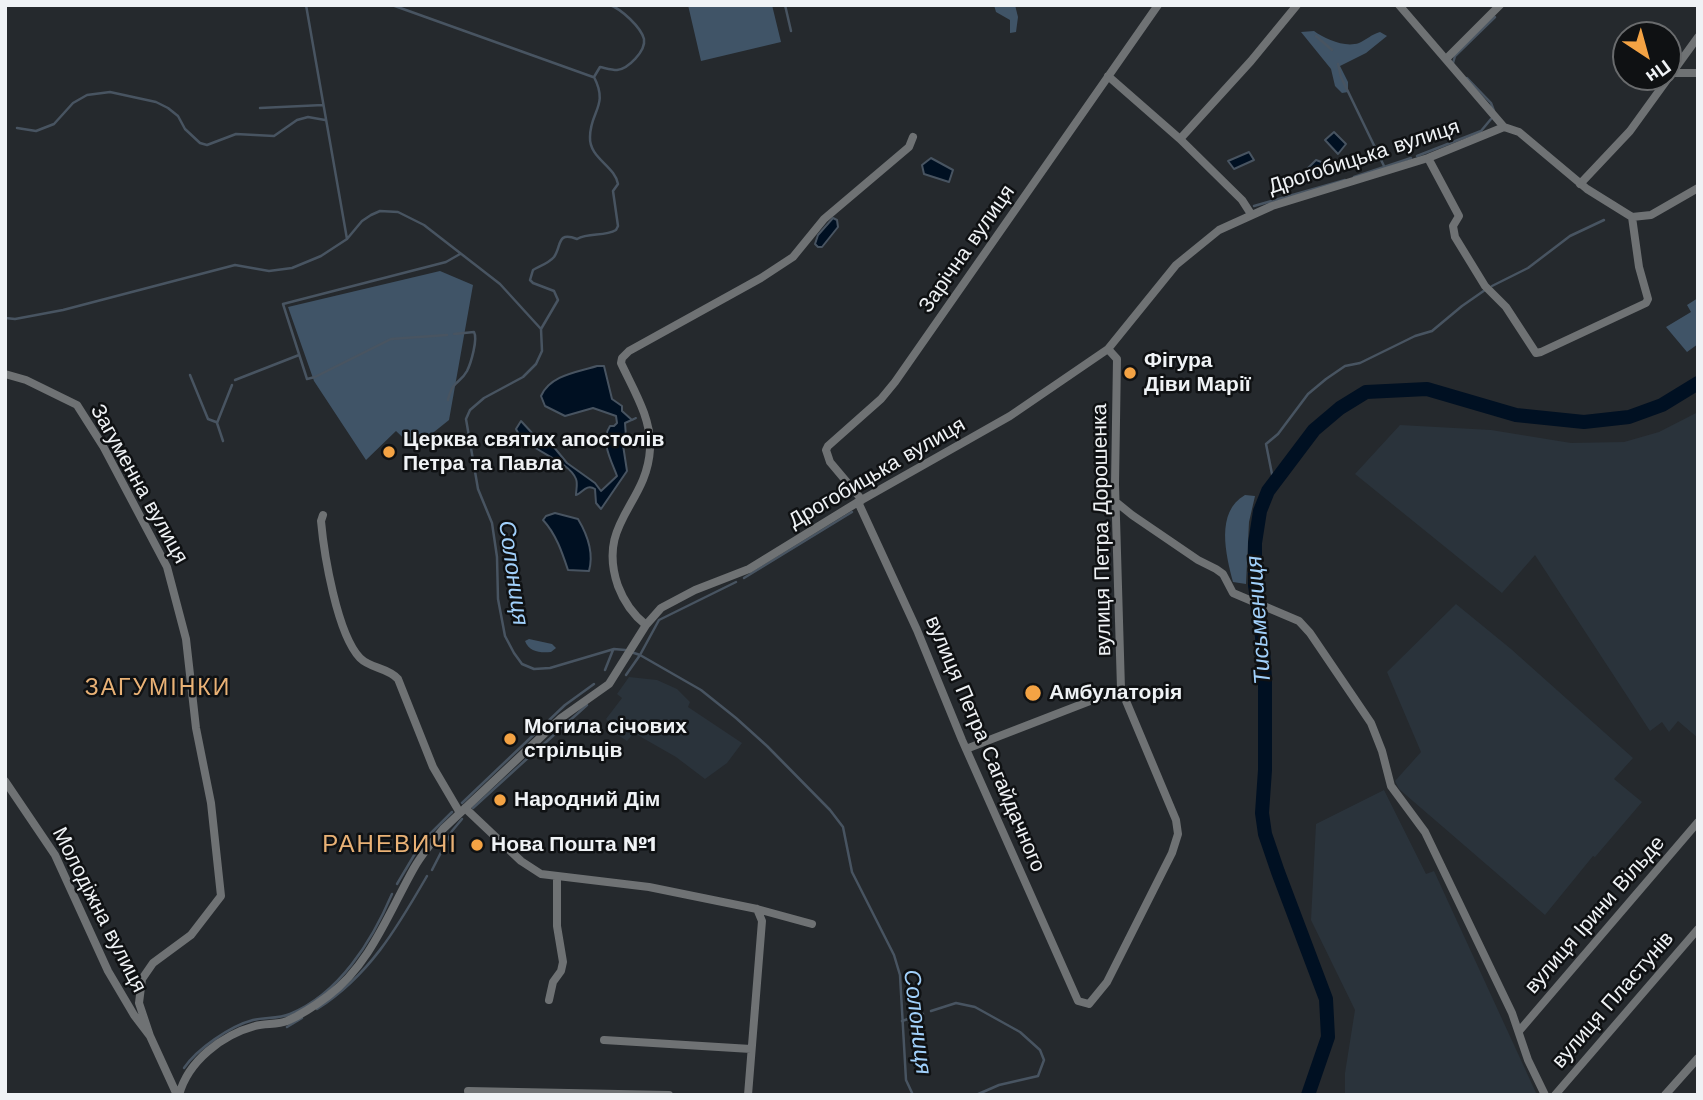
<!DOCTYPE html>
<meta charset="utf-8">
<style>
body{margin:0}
#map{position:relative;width:1703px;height:1100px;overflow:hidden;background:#25292d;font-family:"Work Sans",sans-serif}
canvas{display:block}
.frame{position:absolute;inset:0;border:7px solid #eff2f5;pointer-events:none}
.north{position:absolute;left:1612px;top:21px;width:70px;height:70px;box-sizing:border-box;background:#0f1113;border:2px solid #696b6d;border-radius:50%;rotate:144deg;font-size:19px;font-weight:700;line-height:28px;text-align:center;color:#eff2f5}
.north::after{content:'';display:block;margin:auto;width:24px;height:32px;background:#f4a344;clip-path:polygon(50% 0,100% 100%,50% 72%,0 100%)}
</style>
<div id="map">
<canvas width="1703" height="1100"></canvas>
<div class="frame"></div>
<div class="north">Пн</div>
</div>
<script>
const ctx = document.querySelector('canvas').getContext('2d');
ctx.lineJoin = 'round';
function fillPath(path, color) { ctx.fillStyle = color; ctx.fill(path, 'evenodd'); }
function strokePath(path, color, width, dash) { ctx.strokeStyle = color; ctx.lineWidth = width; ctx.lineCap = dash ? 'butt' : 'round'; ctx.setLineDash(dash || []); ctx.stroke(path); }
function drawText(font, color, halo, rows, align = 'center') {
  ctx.font = font + ' "Work Sans",sans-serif'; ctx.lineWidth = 5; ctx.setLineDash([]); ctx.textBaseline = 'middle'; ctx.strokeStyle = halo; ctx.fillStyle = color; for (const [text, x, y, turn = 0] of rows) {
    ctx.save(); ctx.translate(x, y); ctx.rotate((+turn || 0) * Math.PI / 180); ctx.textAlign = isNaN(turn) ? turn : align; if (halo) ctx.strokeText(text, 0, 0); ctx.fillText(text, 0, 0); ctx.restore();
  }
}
const built = new Path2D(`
 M1698 412V738L1678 721 1669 732 1662 722 1650 731 1535 555 1502 593 1355 474 1400 425 1491 430 1571 443 1624 442 1659 432Z
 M1456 604 1511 649 1633 758 1614 779 1642 802 1595 857 1593 856 1545 915 1399 789 1395 781 1421 752 1387 672Z
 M629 677 657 680 677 689 690 702 688 707 742 743 727 763 705 779 676 757 634 733 627 741 610 730 613 726 606 719 622 698 617 694Z
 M1384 790 1426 874 1434 871 1537 1095H1345V1073L1355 1010 1311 920 1316 824Z`);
const green = new Path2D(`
 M688 5H772L781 42 701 61Z
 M994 5H1015L1018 17 1016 32 1010 33V20L996 12Z
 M1314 31C1325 39 1345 48 1359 43 1366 40 1372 34 1380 32L1387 36 1366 53 1340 66 1348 82V92L1342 93 1335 86 1331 69 1301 32Z
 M440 271 473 285 449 420 414 448 396 431 366 460 314 381 288 307Z
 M1698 298V344L1687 352 1666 327 1691 312 1687 305Z
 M1245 495 1255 496 1249 522 1246 584 1233 582C1226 555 1215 512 1245 495Z
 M529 639 552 644 556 648 551 652C540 653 529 652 525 641Z`);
const water = new Path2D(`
 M1334 132 1346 144 1338 154 1325 140Z
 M1249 152 1254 160 1234 169 1228 161Z
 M931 158 953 170 949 182 924 174 922 165Z
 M1316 160 1324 163 1325 170 1305 182 1302 174Z
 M833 218 837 220 838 227 822 247H818L815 244 818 235Z
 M597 366H604L612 399 622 406V411L632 420 636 418 625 423 626 437 623 445 627 471 601 509 596 503 595 489C586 483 582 494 576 495 576 490 578 484 576 479 568 459 525 450 516 429L521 421 533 434 553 446 567 463 595 483 601 491 617 476C611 460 600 441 610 426H614L617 423 616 416 593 408 565 416 545 406 541 396C550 375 578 372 597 366Z
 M555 513 578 519C587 534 594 553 589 571L568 570C562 552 556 534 543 520L546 516Z`);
const stream = new Path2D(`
 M306 5 347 239
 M392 5 593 77
 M785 5 791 31
 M1316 36 1332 50
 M1453 63 1455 56 1495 17
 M1338 64 1341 77 1384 166
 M1467 78 1491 103 1494 111
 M260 108 323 105
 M17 128 36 131 54 124 73 103 87 95 110 92 156 102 168 108 178 116 185 129 200 143 207 145 236 134 274 136 297 120 308 117 325 120
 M1417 156 1481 131 1491 119
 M1354 177 1411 158
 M1254 206 1345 180
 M1492 286 1528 268 1570 236 1604 220
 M5 318 15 319 63 310 235 265 269 271 292 268 321 256 347 239 362 221 371 215 380 211 398 212 424 225 500 284 541 329 542 351 536 364 523 377 484 398 470 410 466 419 478 489 492 523 497 557 498 599 505 636 514 653 522 664 534 669 550 668 614 649 625 650 640 655 701 690 736 718 767 746 830 810 843 827 852 872 894 955 900 975 906 1080 913 1095
 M541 329 558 300 554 291 533 283 530 280 533 270C540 266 549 263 554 257 562 246 556 231 577 239 589 232 604 237 616 230L618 226 613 191 618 184C615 166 589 158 590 137 590 111 609 106 594 77L600 67C605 68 612 70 617 70 628 69 646 51 644 39 641 27 621 9 610 5
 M447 335 391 339 315 377 307 379 283 304 446 262 460 254
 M190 375 208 419 216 422
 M235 380 299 355
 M448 400C453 379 460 384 467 371 471 363 478 339 474 332L454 334
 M223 441 217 423 232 385
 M1274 484 1266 444 1278 434 1308 394 1326 379 1345 366 1360 363 1415 336 1432 331 1462 306 1485 290
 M744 578 852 512
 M605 670 613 650
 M626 675 640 655 659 620 736 582
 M535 752 587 705
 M462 803 565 705 594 684
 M473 808 530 756
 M432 870 452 831 462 819
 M397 884 422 842 452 812
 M317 1009C369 976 397 928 427 876
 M931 1011 956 1003 975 1007 1020 1032 1040 1050 1044 1060 1038 1076 999 1085 976 1095
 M902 1021 923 1014
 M287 1027 302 1018
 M184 1068C197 1049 230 1026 253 1020 265 1017 278 1019 290 1014 339 994 372 941 392 894`);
const river = new Path2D(`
 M1308 1095 1328 1037 1326 999 1278 872 1265 834 1262 813 1265 770V678L1262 637 1255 585V543L1260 511 1268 491 1314 430 1340 408 1366 392 1427 389 1516 415 1584 422 1629 417 1662 405 1698 383`);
const minor = new Path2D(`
 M1399 5 1504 127
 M1446 59 1500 5
 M1671 73H1698
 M1108 76 1180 139 1242 200 1251 214
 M1180 139 1251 61 1297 5
 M1428 158 1459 216 1453 226 1455 237 1485 286 1506 307 1536 353 1541 352 1646 303 1648 299 1639 267 1632 217
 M1580 184 1630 131 1698 37
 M5 374 26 380 77 405 103 446 167 567 186 639 196 728 211 803 221 896 191 935 153 963 142 979 139 1003 150 1036
 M862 500 830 462 826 450 828 446 881 399 895 382 1158 5
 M858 502 917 630 962 740 1078 1001 1089 1004 1107 982 1172 853 1178 834 1176 820 1121 689 1115 484 1117 359 1108 349
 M1116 502 1132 515 1198 560 1216 569 1223 574 1233 593 1299 621 1310 633 1371 723 1382 751 1391 786 1425 832 1512 1013 1528 1060 1545 1095
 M323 515 321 521C324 554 337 634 360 658 371 669 387 667 398 679L433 767 460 813
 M646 625C632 614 624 602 618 586 596 522 647 505 650 449 652 419 633 389 621 363L622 358 629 351 761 278 793 257 824 219 909 147 913 137
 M966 749 1121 689
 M5 781 55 855 108 971 134 1015 150 1036 177 1095
 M465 808 521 861 541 874 649 887 757 909 812 924
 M549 1000 553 982 561 971 563 962 557 926V877
 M1520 1030 1698 822
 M604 1040 751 1049
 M468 1091 669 1095
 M179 1095C188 1061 222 1035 255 1026 265 1023 277 1025 287 1021 301 1015 316 1005 328 996 370 965 389 912 414 868 422 854 432 842 443 829L561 718 609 684 646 625 661 608 695 590 749 569 858 502 1010 416 1108 349 1176 265 1219 230 1272 206 1428 158 1504 127 1519 132 1587 189 1632 217 1651 215 1698 188
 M748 1095 762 921 757 909
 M1555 1095 1698 929
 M1665 1095 1698 1058`);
const markers = [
 [1130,373,7,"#f4a344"],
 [389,452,7,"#f4a344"],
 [1033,693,9,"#f4a344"],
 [510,739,7,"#f4a344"],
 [500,800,7,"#f4a344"],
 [477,845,7,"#f4a344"]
];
const streetNames = [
 ["Дрогобицька вулиця",1364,157,-18],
 ["Зарічна вулиця",967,249,-55],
 ["Дрогобицька вулиця",877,473,-30],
 ["Загуменна вулиця",139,484,61],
 ["вулиця Петра Дорошенка",1102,530,-91],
 ["вулиця Петра Сагайдачного",985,744,67],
 ["Молодіжна вулиця",99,910,63],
 ["вулиця Ірини Вільде",1595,915,-49],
 ["вулиця Пластунів",1613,1000,-49]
];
const poiNames = [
 ["Фігура",1144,361],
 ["Діви Марії",1144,385],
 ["Церква святих апостолів",403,440],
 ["Петра та Павла",403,464],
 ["Амбулаторія",1049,693],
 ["Могила січових",524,727],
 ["стрільців",524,751],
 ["Народний Дім",514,800],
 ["Нова Пошта №1",491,845]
];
const waterNames = [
 ["Солониця",513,573,82],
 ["Тисьмениця",1259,620,-94],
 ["Солониця",917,1022,83]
];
const neighbourhoodNames = [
 ["ЗАГУМІНКИ",158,688]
];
const quarterNames = [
 ["РАНЕВИЧІ",390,845]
];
fillPath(built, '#2a333b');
fillPath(green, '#405467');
fillPath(water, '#001022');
strokePath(water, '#485461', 2);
strokePath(stream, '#485461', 2.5);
strokePath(river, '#001022', 14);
strokePath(minor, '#6f7274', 8);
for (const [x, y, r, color] of markers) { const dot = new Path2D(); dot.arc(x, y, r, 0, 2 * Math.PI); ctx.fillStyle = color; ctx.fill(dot); strokePath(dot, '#0f1113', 2.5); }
drawText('21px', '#eff2f5', '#0f1113', streetNames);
drawText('bold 21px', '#eff2f5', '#0f1113', poiNames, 'left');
drawText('italic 23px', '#a1d0fb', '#0f1113', waterNames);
ctx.letterSpacing = '2px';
drawText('23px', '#eab276', '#0f1113', neighbourhoodNames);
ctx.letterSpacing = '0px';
ctx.letterSpacing = '2px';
drawText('24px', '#eab276', '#0f1113', quarterNames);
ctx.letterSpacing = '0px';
</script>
